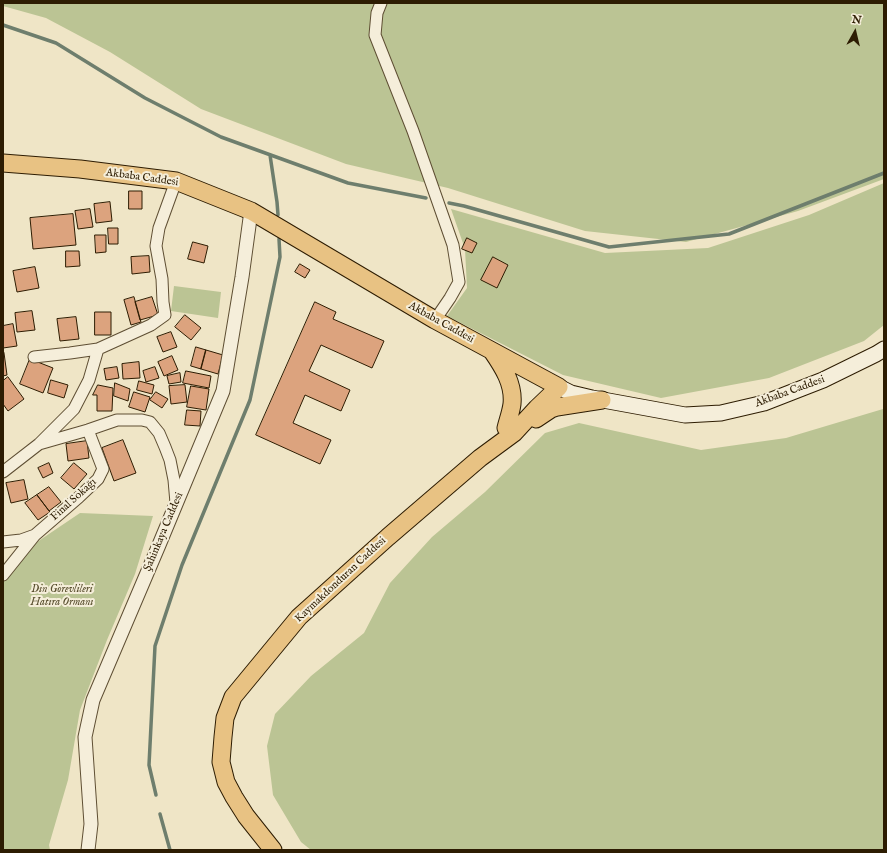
<!DOCTYPE html>
<meta charset="utf-8">
<style>
body{margin:0}
#map{position:relative;width:887px;height:853px;overflow:hidden;background:#efe5c6;font-family:"IM FELL English",serif}
canvas{display:block}
.frame{position:absolute;inset:0;border:4px solid #2d1c02;pointer-events:none}
.north{position:absolute;left:835px;top:12px;width:40px;height:40px;-webkit-text-stroke:3px #f5eeda;paint-order:stroke;rotate:8deg;font-size:11px;font-weight:700;line-height:16px;text-align:center;color:#2d1c02}
.north::after{content:'';display:block;margin:auto;width:14px;height:18px;background:#2d1c02;clip-path:polygon(50% 0,100% 100%,50% 72%,0 100%)}
</style>
<div id="map">
<canvas width="887" height="853"></canvas>
<div class="frame"></div>
<div class="north">N</div>
</div>
<script>
const ctx = document.querySelector('canvas').getContext('2d');
ctx.lineJoin = 'round';
function fillPath(path, color) { ctx.fillStyle = color; ctx.fill(path, 'evenodd'); }
function strokePath(path, color, width, dash) { ctx.strokeStyle = color; ctx.lineWidth = width; ctx.lineCap = dash ? 'butt' : 'round'; ctx.setLineDash(dash || []); ctx.stroke(path); }
function drawText(font, color, halo, rows, align = 'center') {
  ctx.font = font + ' "IM FELL English",serif'; ctx.lineWidth = 4; ctx.setLineDash([]); ctx.textBaseline = 'middle'; ctx.strokeStyle = halo; ctx.fillStyle = color; for (const [text, x, y, turn = 0] of rows) {
    ctx.save(); ctx.translate(x, y); ctx.rotate((+turn || 0) * Math.PI / 180); ctx.textAlign = isNaN(turn) ? turn : align; if (halo) ctx.strokeText(text, 0, 0); ctx.fillText(text, 0, 0); ctx.restore();
  }
}
const green = new Path2D(`
 M3 3H884V179L798 211 686 242 585 231 448 188 346 164 201 109 110 52 46 18 3 6Z
 M884 183V325L864 341 769 378 661 398 563 375 447 316 467 288 465 249 451 209 605 253 708 248 809 215Z
 M174 286 221 292 218 318 171 311Z
 M883 409H884V850H311L301 842 273 795 267 746 275 714 311 676 364 633 390 583 432 537 485 492 545 433 579 423 701 450 786 438Z
 M80 513 153 516 135 574 107 640 80 710 68 780 49 845 50 850H3V565Z`);
const stream = new Path2D(`
 M3 25 56 43 145 98 221 137 348 183 426 198
 M270 155 277 202 278 215
 M449 203 464 206 609 247 729 234 884 173
 M156 795 149 765 155 646 182 565 250 400 280 257 279 239
 M160 814 170 850`);
const building = new Path2D(`
 M129 191H142V209H129Z
 M110 202 112 221 96 223 94 204Z
 M90 209 93 227 78 229 75 211Z
 M73 214 76 245 33 249 30 218Z
 M108 228H118V244H109Z
 M95 235H106V252L96 253Z
 M467 238 477 243 472 253 462 249Z
 M193 242 208 246 204 263 188 259Z
 M66 251H79L80 266 66 267Z
 M149 256 150 272 132 274 131 257Z
 M493 257 508 265 497 288 481 280Z
 M300 264 310 270 305 278 295 272Z
 M35 267 39 288 17 292 13 271Z
 M134 297 141 322 131 325 124 300Z
 M152 297 158 315 140 320 135 302Z
 M315 302 336 312 333 319 384 341 372 368 321 345 309 371 350 390 341 411 305 395 293 423 331 440 320 464 256 435Z
 M32 311 35 330 17 332 15 313Z
 M95 312H111V335H95Z
 M185 315 201 328 191 340 175 327Z
 M76 317 79 339 60 341 57 319Z
 M13 324 17 346 3 348V326Z
 M171 332 177 347 163 352 157 337Z
 M196 347 206 350 201 369 191 366Z
 M206 350 223 355 218 374 201 369Z
 M4 353 7 375 3 376V354Z
 M172 356 178 370 164 376 158 362Z
 M30 359 53 368 43 393 20 384Z
 M139 362 140 378 123 379 122 364Z
 M117 367 119 378 106 380 104 369Z
 M155 367 159 378 146 382 143 371Z
 M186 371 211 376 209 388 183 383Z
 M180 373 181 382 169 384 167 376Z
 M8 377 24 399 8 411 3 404V381Z
 M51 380 68 385 64 398 48 393Z
 M139 381 154 385 152 394 137 390Z
 M115 383 130 389 128 401 114 396Z
 M98 385 113 388 112 411H97V395H93Z
 M185 385 187 402 171 404 169 386Z
 M191 386 209 389 206 410 187 407Z
 M134 392 150 397 145 412 129 407Z
 M156 392 168 399 162 408 150 400Z
 M187 410 201 411 200 426 185 425Z
 M123 440 136 473 114 481 102 448Z
 M87 441 89 458 68 461 66 444Z
 M49 463 53 473 43 478 38 468Z
 M74 463 87 474 74 489 61 478Z
 M24 480 28 499 11 503 6 483Z
 M49 487 61 502 49 511 37 495Z
 M37 495 50 512 38 520 25 503Z`);
const minor = new Path2D(`
 M381 3 377 13 375 35 413 131 453 245 459 282 450 298 435 320
 M34 357 70 353 98 349 151 325 165 315 163 302 162 279 156 246 159 228 176 181
 M39 444 88 430 117 420H142L150 422 159 433 165 447 170 460 174 480 176 503
 M3 472 39 444 74 409 89 380 98 349
 M3 542 21 540 35 535 79 497 98 479 103 469 88 430
 M3 575 35 535`);
const tertiary = new Path2D(`
 M88 850 91 824 85 737 93 700 159 545 223 391 242 277 251 211`);
const secondary = new Path2D(`
 M559 387 571 393 592 398 685 415 721 413 764 403 823 380 876 354 884 349`);
const primary = new Path2D(`
 M3 163 80 169 176 181 251 211 435 320 559 387 537 408 514 433 480 458 388 537 299 617 233 697 225 718 223 737 221 762 226 782 234 797 246 816 273 850
 M492 351C503 367 514 384 512 404 511 412 508 420 506 428
 M536 419 551 409 557 407 602 400`);
const streetNames = [
 ["Akbaba Caddesi",142,178,8],
 ["Akbaba Caddesi",441,323,29],
 ["Akbaba Caddesi",790,392,-20],
 ["Final Sokağı",74,500,-42],
 ["Şahinkaya Caddesi",164,532,-67],
 ["Kaymakdonduran Caddesi",341,580,-43]
];
const parkNames = [
 ["Din Görevlileri",62,590],
 ["Hatıra Ormanı",62,603]
];
fillPath(green, '#bbc494');
strokePath(stream, '#6e7e6d', 3.5);
fillPath(building, '#dca37e');
strokePath(building, '#2d1c02', 1);
strokePath(minor, '#5e4e33', 13);
strokePath(tertiary, '#5e4e33', 15);
strokePath(secondary, '#2d1c02', 17);
strokePath(primary, '#2d1c02', 19);
strokePath(minor, '#f5eeda', 11);
strokePath(tertiary, '#f5eeda', 13);
strokePath(secondary, '#f5eeda', 15);
strokePath(primary, '#e8c283', 17);
drawText('11px', '#2d1c02', '#f5eeda', streetNames);
drawText('italic 11px', '#584e2e', '#f5eeda', parkNames);
</script>
